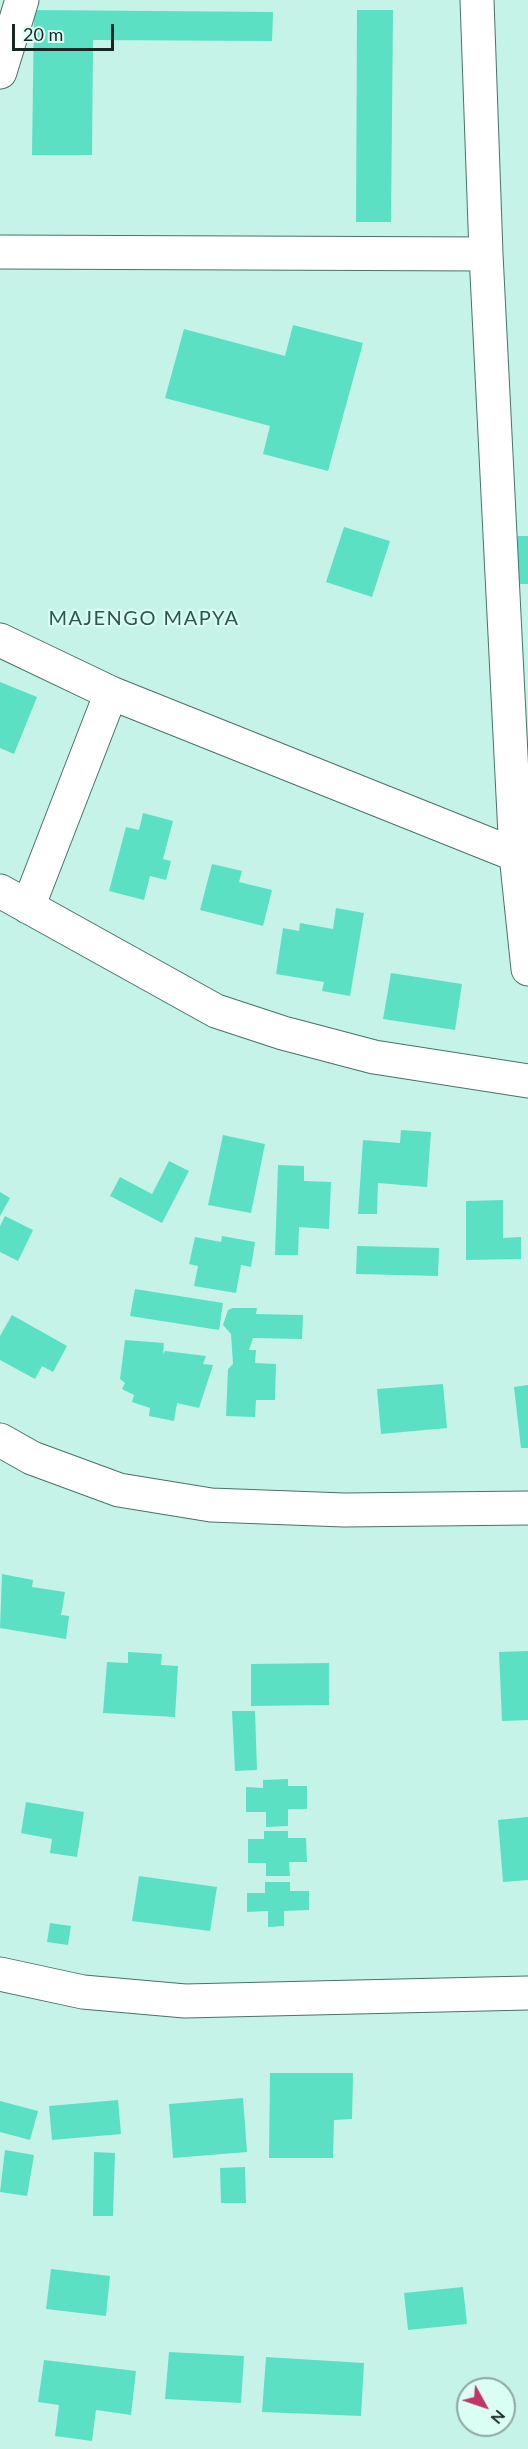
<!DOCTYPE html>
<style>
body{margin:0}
#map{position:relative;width:528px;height:2449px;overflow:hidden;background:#c6f3e7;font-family:Lato,sans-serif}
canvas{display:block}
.north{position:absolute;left:456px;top:2377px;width:60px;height:60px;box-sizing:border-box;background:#dafef4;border:2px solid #8ca8a1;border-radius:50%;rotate:130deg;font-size:16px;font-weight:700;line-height:24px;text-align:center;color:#172824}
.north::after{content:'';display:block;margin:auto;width:21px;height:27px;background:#c03467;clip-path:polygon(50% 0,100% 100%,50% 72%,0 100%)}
.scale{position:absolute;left:12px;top:24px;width:102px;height:27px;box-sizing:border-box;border:3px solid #172824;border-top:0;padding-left:8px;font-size:18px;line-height:21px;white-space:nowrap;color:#172824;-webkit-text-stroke:4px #dafef4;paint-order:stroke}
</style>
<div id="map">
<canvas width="528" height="2449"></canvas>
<div class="north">N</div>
<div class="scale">20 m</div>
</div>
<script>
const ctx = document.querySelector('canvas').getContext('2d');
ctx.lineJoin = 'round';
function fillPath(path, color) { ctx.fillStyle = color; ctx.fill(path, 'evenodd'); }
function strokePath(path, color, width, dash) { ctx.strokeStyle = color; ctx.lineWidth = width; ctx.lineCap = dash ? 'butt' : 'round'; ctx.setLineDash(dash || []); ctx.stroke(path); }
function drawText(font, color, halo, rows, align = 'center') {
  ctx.font = font + ' Lato,sans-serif'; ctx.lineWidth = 4.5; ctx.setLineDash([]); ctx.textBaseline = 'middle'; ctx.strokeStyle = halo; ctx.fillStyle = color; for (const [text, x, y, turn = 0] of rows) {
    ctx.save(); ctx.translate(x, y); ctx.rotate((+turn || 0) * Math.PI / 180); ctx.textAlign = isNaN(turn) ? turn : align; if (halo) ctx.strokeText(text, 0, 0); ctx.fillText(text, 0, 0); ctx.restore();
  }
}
const building = new Path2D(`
 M34 10 273 12 272 41 93 40 92 155H32Z
 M357 10H393L391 222H356Z
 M293 325 363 343 328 471 263 454 270 426 165 398 184 329 285 356Z
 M344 527 390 541 372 597 326 582Z
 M518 536H528V584H507L517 559Z
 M0 682 37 697 14 754 0 748Z
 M143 813 173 821 163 859 171 861 166 880 150 876 144 900 109 891 126 827 139 830Z
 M212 864 242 871 239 882 272 890 263 926 200 910Z
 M336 908 364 913 350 996 322 991 324 982 276 974 283 928 299 931 300 923 333 929Z
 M391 973 462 984 455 1030 383 1019Z
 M401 1130 431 1132 427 1187 378 1183 377 1214H358L363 1140 400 1143Z
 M223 1135 265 1144 251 1213 208 1205Z
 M169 1161 189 1171 162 1223 110 1196 120 1177 152 1194Z
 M278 1165 304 1166V1181L331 1182 329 1229 299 1227 298 1255H275Z
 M0 1192 10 1198 0 1216Z
 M503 1200V1238L521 1237V1259L466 1260V1201Z
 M5 1216 33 1230 18 1261 0 1252V1226Z
 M222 1236 255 1242 251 1267 241 1265 236 1293 194 1286 198 1266 189 1264 195 1237 221 1242Z
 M357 1246 439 1248 438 1276 356 1274Z
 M135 1289 223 1303 219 1330 130 1316Z
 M233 1308H257L256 1314 303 1315 302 1339 253 1338 249 1350H256L255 1363 276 1364 275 1400H256L255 1417 226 1416 228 1369 233 1364 231 1334 223 1325 228 1310Z
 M12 1315 67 1346 53 1372 42 1366 35 1379 0 1360V1336Z
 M125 1340 164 1343 163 1354 165 1351 206 1356 203 1364 213 1365 199 1408 177 1403 174 1421 149 1416 150 1408 132 1402 134 1395 122 1389 125 1383 120 1379Z
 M443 1384 447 1428 381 1434 377 1389Z
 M528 1385V1448H521L514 1387Z
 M2 1574 33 1580 32 1587 65 1592 61 1615 69 1616 66 1639 0 1628Z
 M528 1651V1720L502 1721 499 1652Z
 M128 1652 162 1654 161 1665 178 1666 175 1717 103 1713 107 1662 128 1663Z
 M329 1663V1705L251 1706V1664Z
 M232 1711H255L257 1770 235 1771Z
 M288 1779V1786H307V1809H288V1826L266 1827V1812H246V1787L263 1788V1780Z
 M26 1802 84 1812 77 1857 50 1853 52 1839 21 1833Z
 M528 1817V1880L503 1882 498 1820Z
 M264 1831H288V1838H306L307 1862H289L290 1876H266V1863H248V1839H264Z
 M139 1876 217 1887 210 1931 132 1921Z
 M265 1882H290V1891H309V1910L284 1911V1926L268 1927V1911L247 1912V1893H265Z
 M50 1923 71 1926 68 1945 47 1942Z
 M270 2073H353L352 2119 334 2120 333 2158H269Z
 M243 2098 247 2152 173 2158 169 2104Z
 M118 2100 121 2134 52 2140 49 2106Z
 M0 2101 38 2111 30 2140 0 2132Z
 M5 2150 34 2155 27 2196 0 2192Z
 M94 2152 115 2153 113 2216H93Z
 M245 2167 246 2203H221L220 2168Z
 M51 2269 110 2276 106 2316 46 2309Z
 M463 2287 467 2324 408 2330 404 2293Z
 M169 2352 244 2356 241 2403 165 2399Z
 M266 2357 364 2363 361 2416 262 2412Z
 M44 2360 136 2371 131 2415 96 2410 92 2441 55 2436 59 2405 38 2402Z`);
const minor = new Path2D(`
 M477 0 486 254 516 855 528 969
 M0 72 22 0
 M0 252 486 254
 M0 640 111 693 516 855
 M0 891 216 1011 283 1033 374 1057 528 1081
 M28 907 111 693
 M0 1440 32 1458 119 1490 211 1505 344 1510 528 1508
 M0 1974 83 1992 185 2001 528 1993`);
const quarterNames = [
 ["MAJENGO MAPYA",144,619]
];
fillPath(building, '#5ce0c4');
strokePath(minor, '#497268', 35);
strokePath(minor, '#fff', 33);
ctx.letterSpacing = '1.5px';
drawText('20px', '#2e574d', '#dafef4', quarterNames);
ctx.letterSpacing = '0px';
</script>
